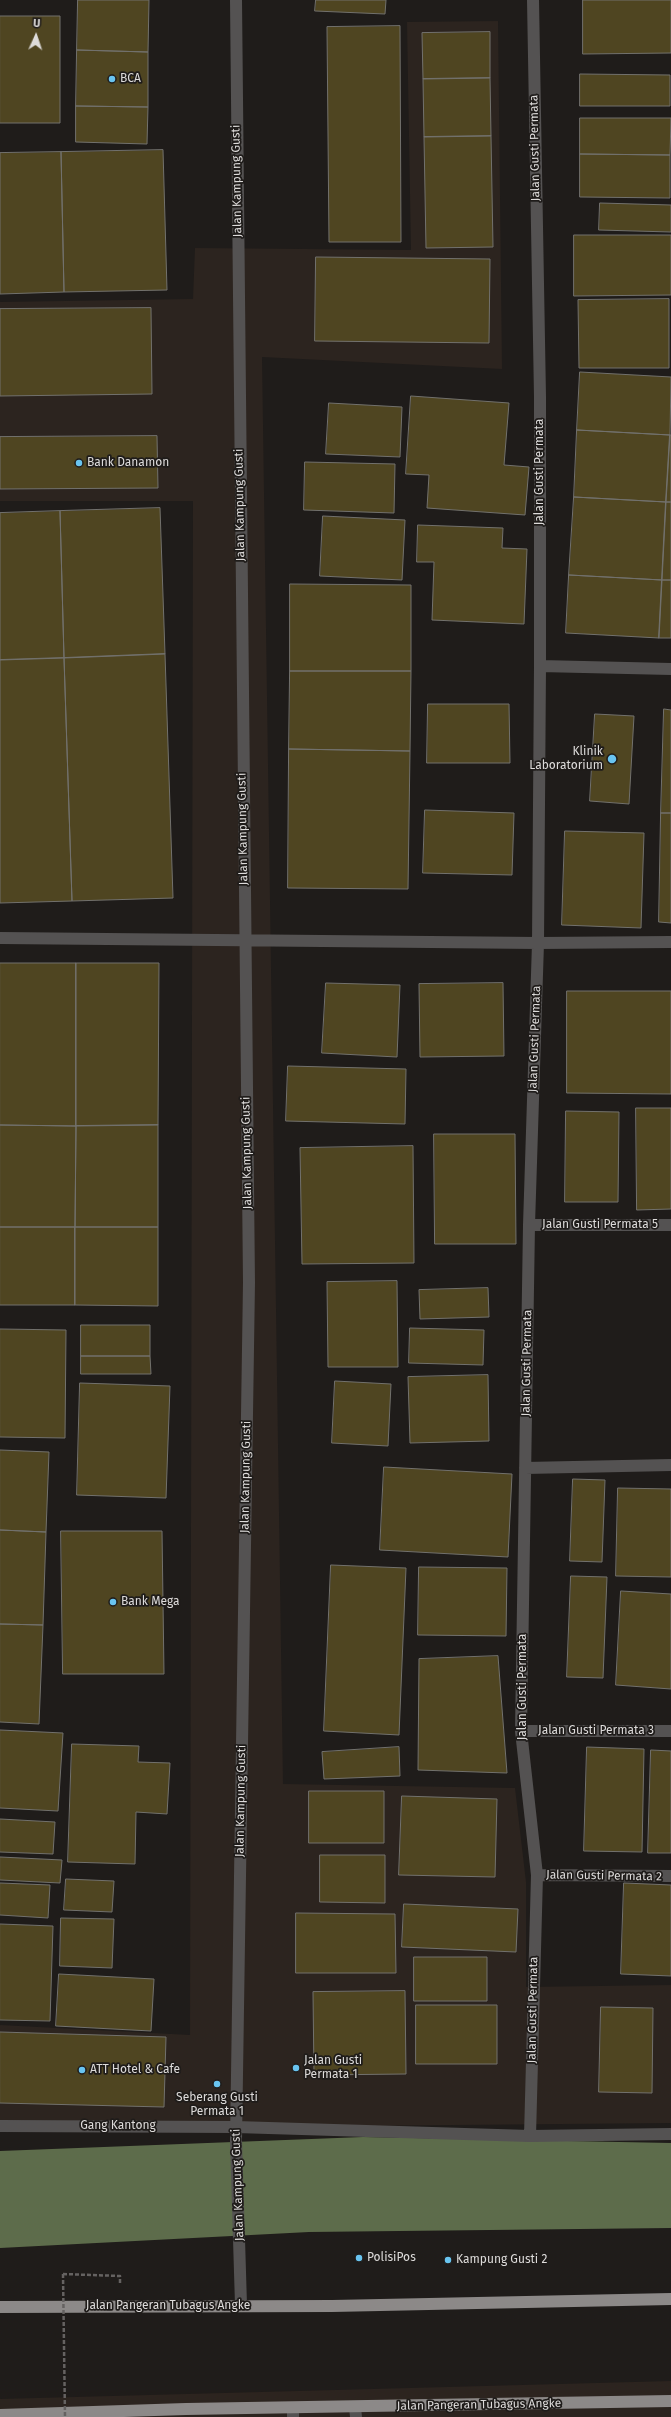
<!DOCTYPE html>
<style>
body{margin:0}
#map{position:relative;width:671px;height:2417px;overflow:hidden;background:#1f1c1a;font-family:"Fira Sans",sans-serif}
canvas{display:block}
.north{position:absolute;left:16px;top:16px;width:40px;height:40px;-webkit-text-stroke:3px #1f1c1a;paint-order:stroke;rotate:3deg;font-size:11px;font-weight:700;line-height:16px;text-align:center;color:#dddbda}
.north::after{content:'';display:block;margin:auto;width:14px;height:18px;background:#dddbda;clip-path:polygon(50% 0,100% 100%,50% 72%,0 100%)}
</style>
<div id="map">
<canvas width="671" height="2417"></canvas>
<div class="north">U</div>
</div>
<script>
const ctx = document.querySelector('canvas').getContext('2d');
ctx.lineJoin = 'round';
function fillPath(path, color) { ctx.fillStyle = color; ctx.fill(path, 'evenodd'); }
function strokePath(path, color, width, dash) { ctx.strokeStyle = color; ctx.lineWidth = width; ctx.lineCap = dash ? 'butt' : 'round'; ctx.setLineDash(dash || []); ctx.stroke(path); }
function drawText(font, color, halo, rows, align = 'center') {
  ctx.font = font + ' "Fira Sans",sans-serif'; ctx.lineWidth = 3.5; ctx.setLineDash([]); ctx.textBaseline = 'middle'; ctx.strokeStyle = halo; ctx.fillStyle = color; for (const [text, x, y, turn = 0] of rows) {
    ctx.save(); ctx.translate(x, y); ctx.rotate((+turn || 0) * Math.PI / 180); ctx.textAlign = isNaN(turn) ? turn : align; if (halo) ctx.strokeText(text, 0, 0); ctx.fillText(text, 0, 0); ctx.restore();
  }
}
const built = new Path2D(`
 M498 21 502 369 262 357 283 1784 515 1788 526 1882V1987L671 1985V2123L236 2127 0 2124V2025L190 2035 193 501H0V302L193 299 195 248 411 250 407 22Z
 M671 2381V2417H0V2399Z`);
const water = new Path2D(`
 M363 2137 671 2143V2228L309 2232 0 2248V2151Z`);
const building = new Path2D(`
 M78 0H149L148 52 77 50Z
 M316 0H386L385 14 315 11Z
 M583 0H671V53L583 54Z
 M0 16H60V123H0Z
 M400 26 401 242H329L327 27Z
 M490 32V78L423 79 422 33Z
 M77 50 148 52V107L76 106Z
 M580 74 670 75V106H580Z
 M490 78 491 136 424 137 423 79Z
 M76 106 148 107 147 144 76 142Z
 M580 118H671L670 155 580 154Z
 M491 136 493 247 426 248 424 137Z
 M163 150 167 290 64 292 61 152Z
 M61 152 64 292 0 294V153Z
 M580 154 670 155V198L580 197Z
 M600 203 671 205V232L599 230Z
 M574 235H671V295L574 296Z
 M316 257 490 259 489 343 315 341Z
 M669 299V368H579L578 300Z
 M151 308 152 394 0 396V309Z
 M580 372 671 377 670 435 577 430Z
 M411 396 509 403 504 465 529 467 525 515 427 508 429 475 406 474Z
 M329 403 402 407 400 457 326 454Z
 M577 430 670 435 666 502 574 497Z
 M670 435H671V502H666Z
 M157 436 158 488 0 489V437Z
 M305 462 395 464 394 513 304 510Z
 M574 497 666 502 662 580 569 575Z
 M666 502H671V580H662Z
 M160 508 165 654 64 658 60 511Z
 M60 511 64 658 0 660V513Z
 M323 516 405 520 402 580 320 576Z
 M418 525 503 528 502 548 527 549 524 624 432 620 434 562H417Z
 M569 575 662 580 659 638 566 633Z
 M662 580H671V638H659Z
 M290 584 411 585V671H290Z
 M165 654 173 898 72 901 64 658Z
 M64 658 72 901 0 903V660Z
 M290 671H411L410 751 289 749Z
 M428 704H509L510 763H427Z
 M664 709 671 710V813H661Z
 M595 714 634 716 629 804 590 801Z
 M289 749 410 751 408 889 288 888Z
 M425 810 514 813 512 875 423 873Z
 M661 813H671V923L659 922Z
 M565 831 644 833 641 928 562 925Z
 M0 963H76V1126L0 1125Z
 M76 963H159L158 1125 76 1126Z
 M326 983 400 985 397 1057 322 1053Z
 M503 983 504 1056 420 1057 419 984Z
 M567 991H671V1094L567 1093Z
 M288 1066 406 1069 405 1124 286 1121Z
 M636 1108H671V1209L637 1210Z
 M566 1111 619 1112 618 1202H565Z
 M0 1125 76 1126 75 1227H0Z
 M158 1125V1227H75L76 1126Z
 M434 1134H515L516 1244H435Z
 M413 1146 414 1263 302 1264 300 1148Z
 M0 1227H75V1305H0Z
 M75 1227H158V1306L75 1305Z
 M397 1281 398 1367H328L327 1282Z
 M488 1288 489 1317 420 1319 419 1290Z
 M81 1325H150V1356H81Z
 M410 1328 484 1330 483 1365 409 1363Z
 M0 1329 66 1330 65 1438 0 1437Z
 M81 1356H150L151 1374H81Z
 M488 1375 489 1441 410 1443 408 1377Z
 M335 1381 391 1384 388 1446 332 1443Z
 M80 1383 170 1386 166 1498 77 1495Z
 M0 1450 49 1452 46 1532 0 1530Z
 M384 1467 512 1474 508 1557 380 1550Z
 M573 1479 605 1480 602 1562 570 1561Z
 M618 1488 671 1489V1577L616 1576Z
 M0 1530 46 1532 43 1625 0 1624Z
 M61 1531H162L164 1674H63Z
 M331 1565 406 1568 399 1735 324 1731Z
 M419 1567 507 1568 506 1636 418 1635Z
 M571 1576 607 1577 603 1678 567 1677Z
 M621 1591 671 1594V1689L616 1685Z
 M0 1624 43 1625 39 1724 0 1722Z
 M498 1656 507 1773 418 1770 419 1659Z
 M0 1730 63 1733 58 1811 0 1808Z
 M72 1744 139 1746 138 1762 170 1763 167 1814 136 1812 135 1864 68 1862Z
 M399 1747 400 1776 324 1779 322 1752Z
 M587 1747 644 1749 642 1852 584 1851Z
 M651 1750 671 1751V1853H648Z
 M309 1791H384V1843H309Z
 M402 1796 497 1799 495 1877 399 1875Z
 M0 1819 55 1822 53 1854 0 1852Z
 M320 1855H385V1903L320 1902Z
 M0 1857 62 1860 60 1883 0 1880Z
 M66 1879 114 1881 112 1912 64 1910Z
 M0 1883 50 1885 48 1918 0 1915Z
 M624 1883 671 1885V1976L621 1974Z
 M404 1904 518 1909 516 1952 402 1947Z
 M296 1913 395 1914 396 1973H296Z
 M61 1918 114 1919 112 1968 60 1966Z
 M0 1924 53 1926 50 2021 0 2020Z
 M414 1957H487V2001H414Z
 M59 1974 154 1979 151 2031 56 2026Z
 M405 1991 406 2074 314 2075 313 1992Z
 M416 2005H497V2064H416Z
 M601 2007 653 2008 652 2093 599 2092Z
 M0 2032 166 2037 164 2107 0 2103Z`);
const path = new Path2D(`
 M63 2274 120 2276V2283`);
const minor = new Path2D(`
 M236 0 249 1282 236 2140 241 2305
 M540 666 671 669
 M0 938 538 943 671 942
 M529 1225H671
 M525 1468 671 1465
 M521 1731H671
 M537 1875 671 1876
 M0 2126 236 2127 530 2136 671 2134
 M530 2136 537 1875 521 1731 529 1225 538 943 540 666V397L533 0
 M355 2407 356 2417
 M293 2408V2417`);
const major = new Path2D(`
 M0 2307 332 2306 671 2299
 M0 2415 186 2409 671 2401`);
const pathBridge = new Path2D(`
 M63 2274 65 2417`);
const markers = [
 [112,79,4,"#69c4f0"],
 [79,463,4,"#69c4f0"],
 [612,759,5,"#69c4f0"],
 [113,1602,4,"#69c4f0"],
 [296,2068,4,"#69c4f0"],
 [82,2070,4,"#69c4f0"],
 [217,2084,4,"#69c4f0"],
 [359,2258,4,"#69c4f0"],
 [448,2260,4,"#69c4f0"]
];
const poiNames = [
 ["BCA",120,79],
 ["Bank Danamon",87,463],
 ["Klinik",603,752,"right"],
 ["Laboratorium",603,766,"right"],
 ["Bank Mega",121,1602],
 ["Jalan Gusti",304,2061],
 ["Permata 1",304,2075],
 ["ATT Hotel & Cafe",90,2070],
 ["Seberang Gusti",217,2098,"center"],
 ["Permata 1",217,2112,"center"],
 ["PolisiPos",367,2258],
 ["Kampung Gusti 2",456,2260]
];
const streetNames = [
 ["Jalan Gusti Permata",535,148,-91],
 ["Jalan Kampung Gusti",237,181,-91],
 ["Jalan Gusti Permata",540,472,-90],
 ["Jalan Kampung Gusti",240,505,-91],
 ["Jalan Kampung Gusti",243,829,-91],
 ["Jalan Gusti Permata",535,1039,-88],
 ["Jalan Kampung Gusti",247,1153,-91],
 ["Jalan Gusti Permata 5",600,1225],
 ["Jalan Gusti Permata",527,1363,-89],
 ["Jalan Kampung Gusti",246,1477,-89],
 ["Jalan Gusti Permata",523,1687,-90],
 ["Jalan Gusti Permata 3",596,1731],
 ["Jalan Kampung Gusti",241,1801,-89],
 ["Jalan Gusti Permata 2",604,1876,1],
 ["Jalan Gusti Permata",533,2010,-89],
 ["Gang Kantong",118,2126],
 ["Jalan Kampung Gusti",238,2185,-92],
 ["Jalan Pangeran Tubagus Angke",168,2306],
 ["Jalan Pangeran Tubagus Angke",479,2405,-1]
];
fillPath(built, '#2c241f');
fillPath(water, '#5d6c4b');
fillPath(building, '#4f4521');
strokePath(building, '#72716d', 1);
strokePath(path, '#656261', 2.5, [4, 2]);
strokePath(minor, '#545252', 12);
strokePath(major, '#8c8988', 12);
strokePath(pathBridge, '#656261', 2.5, [4, 2]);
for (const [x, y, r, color] of markers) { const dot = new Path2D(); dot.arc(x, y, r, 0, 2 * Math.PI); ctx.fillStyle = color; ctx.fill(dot); strokePath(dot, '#1f1c1a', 1.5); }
drawText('12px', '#dddbda', '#1f1c1a', poiNames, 'left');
drawText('12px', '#dddbda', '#1f1c1a', streetNames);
</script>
